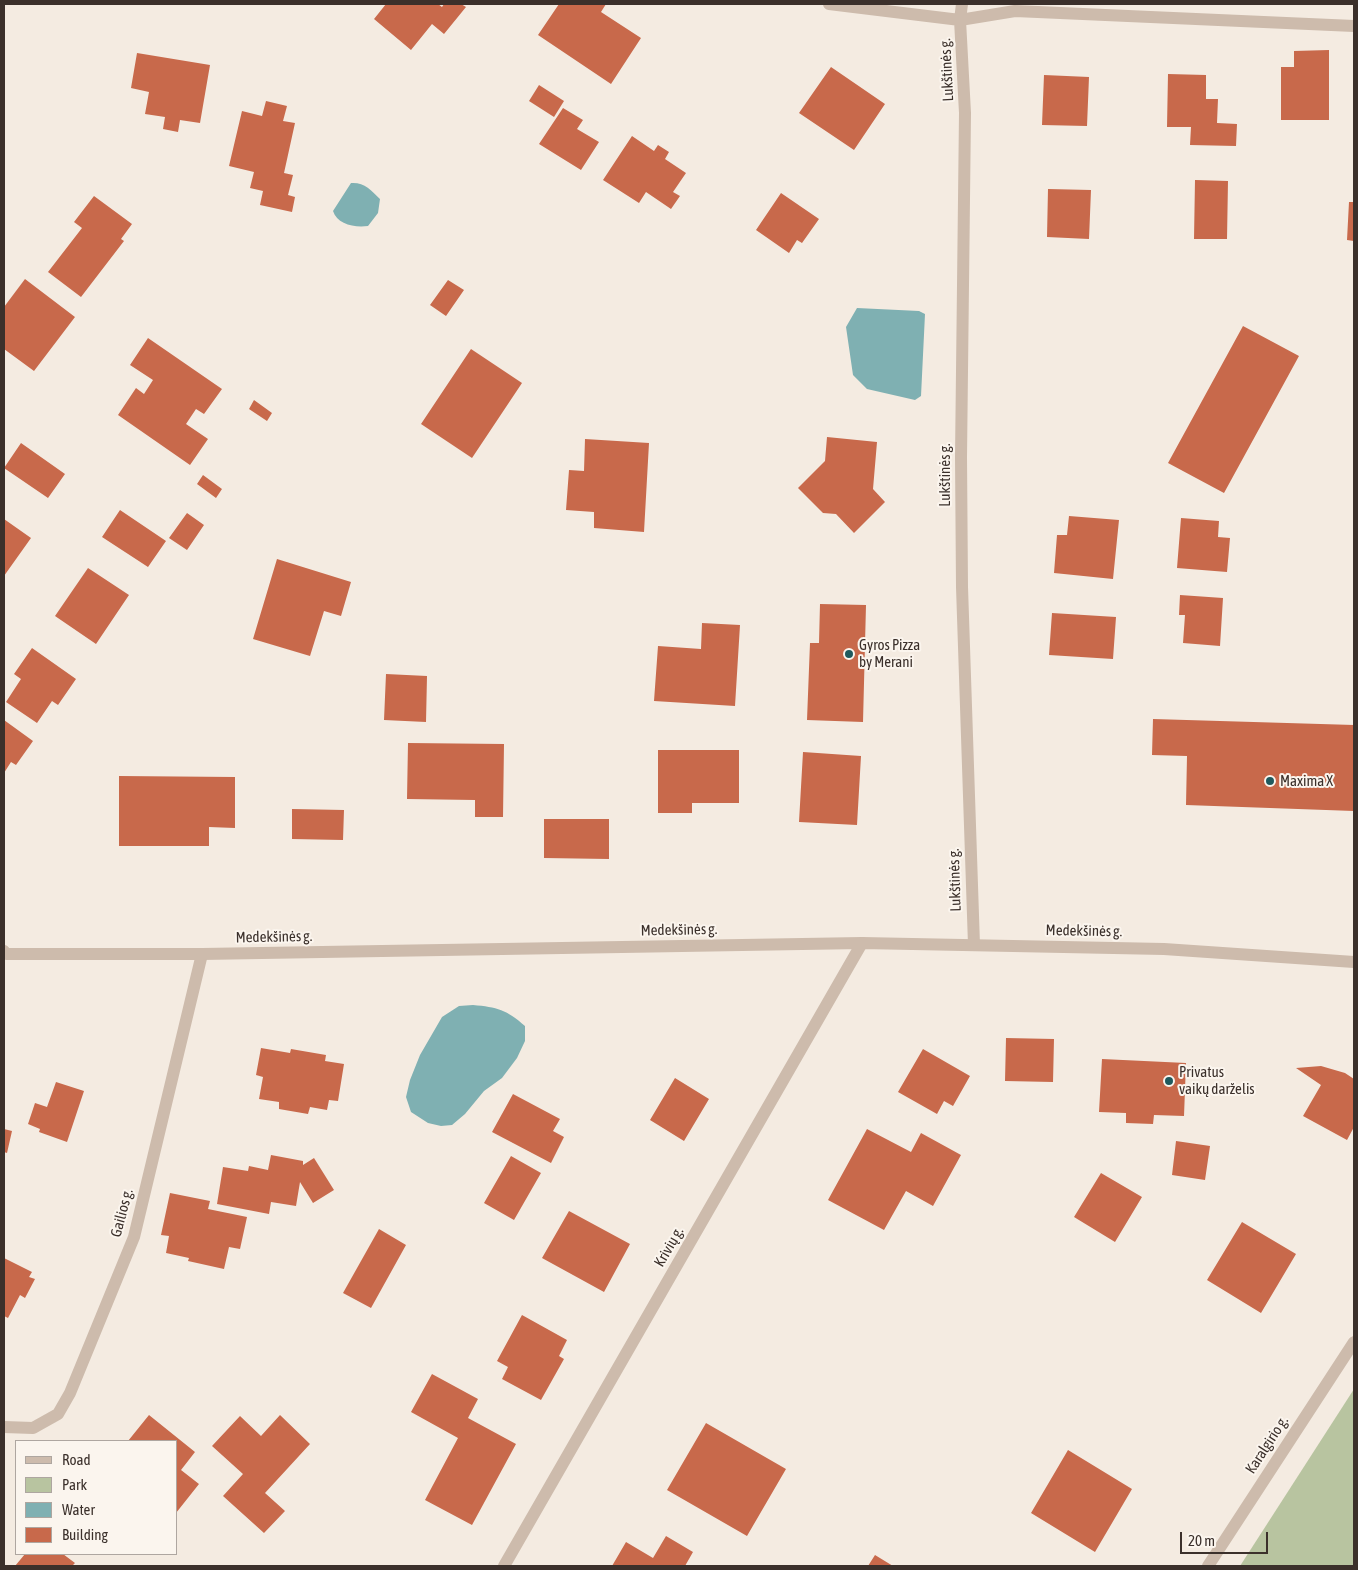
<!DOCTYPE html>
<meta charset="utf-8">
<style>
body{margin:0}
#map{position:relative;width:1358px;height:1570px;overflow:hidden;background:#f4ebe1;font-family:"Asap Condensed",sans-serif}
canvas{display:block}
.frame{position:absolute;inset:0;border:5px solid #3b302b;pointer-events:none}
.legend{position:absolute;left:15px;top:1440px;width:162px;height:115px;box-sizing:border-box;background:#fbf5ee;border:1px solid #aea6a0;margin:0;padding:6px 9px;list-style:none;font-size:15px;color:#3b302b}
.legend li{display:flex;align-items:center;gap:10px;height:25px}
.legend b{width:25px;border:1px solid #aea6a0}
.scale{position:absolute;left:1180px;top:1532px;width:88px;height:22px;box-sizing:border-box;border:2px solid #3b302b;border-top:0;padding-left:6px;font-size:15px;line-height:18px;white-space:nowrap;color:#3b302b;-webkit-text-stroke:4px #fbf5ee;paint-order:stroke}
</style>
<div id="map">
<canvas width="1358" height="1570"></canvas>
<div class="frame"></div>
<ul class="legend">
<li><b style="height:6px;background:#cdbbac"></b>Road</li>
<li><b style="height:14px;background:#b8c4a0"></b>Park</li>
<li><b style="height:14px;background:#7fb0b2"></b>Water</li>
<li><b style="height:14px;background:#c8694b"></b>Building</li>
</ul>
<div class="scale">20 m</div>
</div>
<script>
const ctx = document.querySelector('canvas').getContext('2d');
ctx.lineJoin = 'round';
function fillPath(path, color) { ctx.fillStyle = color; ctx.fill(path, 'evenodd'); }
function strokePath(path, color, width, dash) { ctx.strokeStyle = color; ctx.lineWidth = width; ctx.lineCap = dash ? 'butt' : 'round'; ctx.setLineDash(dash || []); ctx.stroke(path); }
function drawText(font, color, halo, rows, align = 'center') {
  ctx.font = font + ' "Asap Condensed",sans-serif'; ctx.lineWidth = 4; ctx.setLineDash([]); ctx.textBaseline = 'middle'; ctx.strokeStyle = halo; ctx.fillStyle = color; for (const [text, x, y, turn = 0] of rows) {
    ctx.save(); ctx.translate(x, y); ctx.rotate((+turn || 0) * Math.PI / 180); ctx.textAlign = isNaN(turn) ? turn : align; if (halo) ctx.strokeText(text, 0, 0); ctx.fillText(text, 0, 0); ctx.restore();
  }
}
const green = new Path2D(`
 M1354 1389V1566H1240Z`);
const water = new Path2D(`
 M351 183C364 182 371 190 380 199L378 213 368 226C354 228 337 224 333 211Z
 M857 308 919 311 925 314 921 396 915 400 867 389 853 375 846 327Z
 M473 1005C497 1007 507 1010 525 1026V1041L517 1058 502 1078 484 1091 465 1114 452 1125 441 1126 428 1123 411 1112 406 1097 410 1080 420 1055 442 1017 459 1006Z`);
const building = new Path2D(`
 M386 4H438L442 7 444 4H461L466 7 444 34 432 24 411 50 374 19Z
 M559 4H606L601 12 641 38 611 84 538 35Z
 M1329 50V120H1281V67H1294V51Z
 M137 53 210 65 200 123 180 120 178 132 163 129 165 117 145 114 149 92 131 88Z
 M831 67 885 104 854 150 799 113Z
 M1168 74 1206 75V99H1218L1217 123 1237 124 1236 146 1190 145 1191 127H1167Z
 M1044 75 1089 77 1087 126 1042 125Z
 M539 85 564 101 554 117 529 101Z
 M266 101 287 106 283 121 295 123 284 173 293 175 288 195 295 197 292 212 260 205 263 191 250 188 254 172 229 166 242 111 262 116Z
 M563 108 583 120 577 129 599 142 581 170 539 144Z
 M632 136 654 151 658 145 669 152 665 159 686 173 673 192 680 196 671 209 646 192 639 203 603 180Z
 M1195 180 1228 181 1227 239H1194Z
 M1048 189 1091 190 1089 239 1047 237Z
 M781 193 819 219 802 243 797 240 789 253 756 230Z
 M94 196 132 224 121 239 124 241 81 297 48 272 82 228 74 222Z
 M1349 202H1354V241L1347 240Z
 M25 279 75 317 34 371 4 349V307Z
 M448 280 464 290 446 316 430 305Z
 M1243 326 1299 356 1224 493 1168 463Z
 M148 338 222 389 204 414 196 409 186 424 208 439 190 465 118 415 136 388 144 394 153 380 130 365Z
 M471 349 522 383 472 458 421 424Z
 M254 400 272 413 267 421 249 409Z
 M827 437 877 442 873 489 885 502 854 533 836 514 823 513 798 488 825 461Z
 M585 439 649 443 644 532 594 528V512L566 510 569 470 584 471Z
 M21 443 65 474 48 498 4 468Z
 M203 475 222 489 216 498 197 484Z
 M120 510 166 541 148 567 102 537Z
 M187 513 204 525 187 550 169 538Z
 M1069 516 1119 520 1113 579 1054 573 1057 535H1067Z
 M1181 518 1219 521 1218 537 1230 538 1227 572 1177 568Z
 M4 519 31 538 4 576Z
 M277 559 351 582 341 616 324 611 310 656 253 639Z
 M88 568 129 595 96 644 55 616Z
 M1180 595 1223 598 1220 646 1183 643 1185 615H1179Z
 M820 604 866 605 863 722 807 720 810 643H819Z
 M1052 613 1116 617 1113 659 1049 655Z
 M702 623 740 625 735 706 654 701 658 646 701 649Z
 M32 648 76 679 58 705 52 701 37 723 6 702 21 679 14 674Z
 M386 674 427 676 426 722 384 720Z
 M1153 719 1354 725V811L1186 805 1187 756 1152 755Z
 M4 720 33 741 16 765 11 762 4 773Z
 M408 743 504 744 503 817H475V800L407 799Z
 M658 750H739V803H692V813H658Z
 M803 752 861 756 857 825 799 822Z
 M119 776 235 777V828L209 827V846H119Z
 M292 809 344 810 343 840 292 839Z
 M544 819H609V859L544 858Z
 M1006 1038 1054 1039 1053 1082 1005 1081Z
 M261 1048 290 1053 291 1049 326 1055 325 1061 344 1064 338 1101 329 1100 327 1110 310 1107 308 1114 279 1109V1102L259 1099 263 1077 256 1075Z
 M923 1049 970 1076 953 1106 944 1101 937 1114 898 1092Z
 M1102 1059 1186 1063 1184 1116 1154 1115 1153 1124 1126 1123V1113L1099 1112Z
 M1321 1066 1345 1073 1354 1079V1127L1347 1140 1303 1116 1321 1085 1296 1068Z
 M675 1078 709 1099 684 1141 650 1120Z
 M56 1082 84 1091 67 1142 39 1132 40 1129 28 1124 35 1103 47 1107Z
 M513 1094 560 1119 553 1131 564 1137 551 1163 492 1132Z
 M4 1129 12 1131 7 1153 4 1152Z
 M867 1129 911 1152 921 1133 961 1155 933 1206 906 1191 884 1230 828 1200Z
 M1176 1141 1210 1146 1205 1180 1172 1175Z
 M271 1155 303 1161V1165L314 1158 334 1190 313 1203 300 1182 296 1206 271 1202 269 1214 217 1204 223 1167 248 1171 249 1166 268 1170Z
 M511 1156 541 1173 514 1220 484 1203Z
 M1101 1173 1142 1197 1115 1242 1074 1217Z
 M170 1193 210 1201 208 1209 247 1217 240 1249 229 1247 224 1269 188 1261 189 1258 166 1253 169 1236 161 1235Z
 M569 1211 630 1244 604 1292 542 1258Z
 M1242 1222 1296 1254 1261 1313 1207 1280Z
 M379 1229 406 1245 371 1308 343 1293Z
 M4 1258 32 1272 29 1277 35 1279 25 1298 20 1295 8 1318 4 1316Z
 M522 1315 567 1340 559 1356 564 1359 541 1400 502 1379 508 1367 497 1361Z
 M432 1374 478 1399 468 1418 516 1444 472 1525 425 1500 458 1438 411 1412Z
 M149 1415 195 1452 181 1470 199 1484 176 1513V1441H128Z
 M280 1415 310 1444 265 1493 285 1511 264 1533 223 1496 243 1474 212 1446 240 1416 261 1436Z
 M706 1423 786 1469 747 1536 667 1490Z
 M1068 1450 1132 1489 1095 1552 1031 1513Z
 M666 1536 693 1552 685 1566H612L626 1542 653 1558Z
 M25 1554H63L75 1563 72 1566H15Z
 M875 1555 893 1566H868Z`);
const minor = new Path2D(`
 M829 4 960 20 1015 11 1354 26
 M962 4 960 20 965 113 961 457 962 587 974 945
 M4 1427 33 1428 58 1414 70 1393 134 1237 202 954
 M504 1566 862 943
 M1208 1566 1354 1342`);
const tertiary = new Path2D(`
 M4 951 6 954H202L862 943 1164 949 1354 962`);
const markers = [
 [849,654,5,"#1f5a5e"],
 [1270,781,5,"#1f5a5e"],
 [1169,1081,5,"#1f5a5e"]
];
const streetNames = [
 ["Lukštinės g.",947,70,-93],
 ["Lukštinės g.",945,475,-90],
 ["Lukštinės g.",955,880,-92],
 ["Medekšinės g.",679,930,-1],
 ["Medekšinės g.",1084,931,1],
 ["Medekšinės g.",274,937,-1],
 ["Gailios g.",122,1213,-75],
 ["Krivių g.",669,1247,-60],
 ["Karalgirio g.",1267,1445,-57]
];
const poiNames = [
 ["Gyros Pizza",859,645],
 ["by Merani",859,662],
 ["Maxima X",1280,781],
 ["Privatus",1179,1072],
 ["vaikų darželis",1179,1089]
];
fillPath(green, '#b8c4a0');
fillPath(water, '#7fb0b2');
fillPath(building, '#c8694b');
strokePath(minor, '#cdbbac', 12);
strokePath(tertiary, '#cdbbac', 12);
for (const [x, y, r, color] of markers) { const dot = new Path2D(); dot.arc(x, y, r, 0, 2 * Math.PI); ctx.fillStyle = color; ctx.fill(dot); strokePath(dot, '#fbf5ee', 2); }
drawText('15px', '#3b302b', '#fbf5ee', streetNames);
drawText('15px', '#3b302b', '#fbf5ee', poiNames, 'left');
</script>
